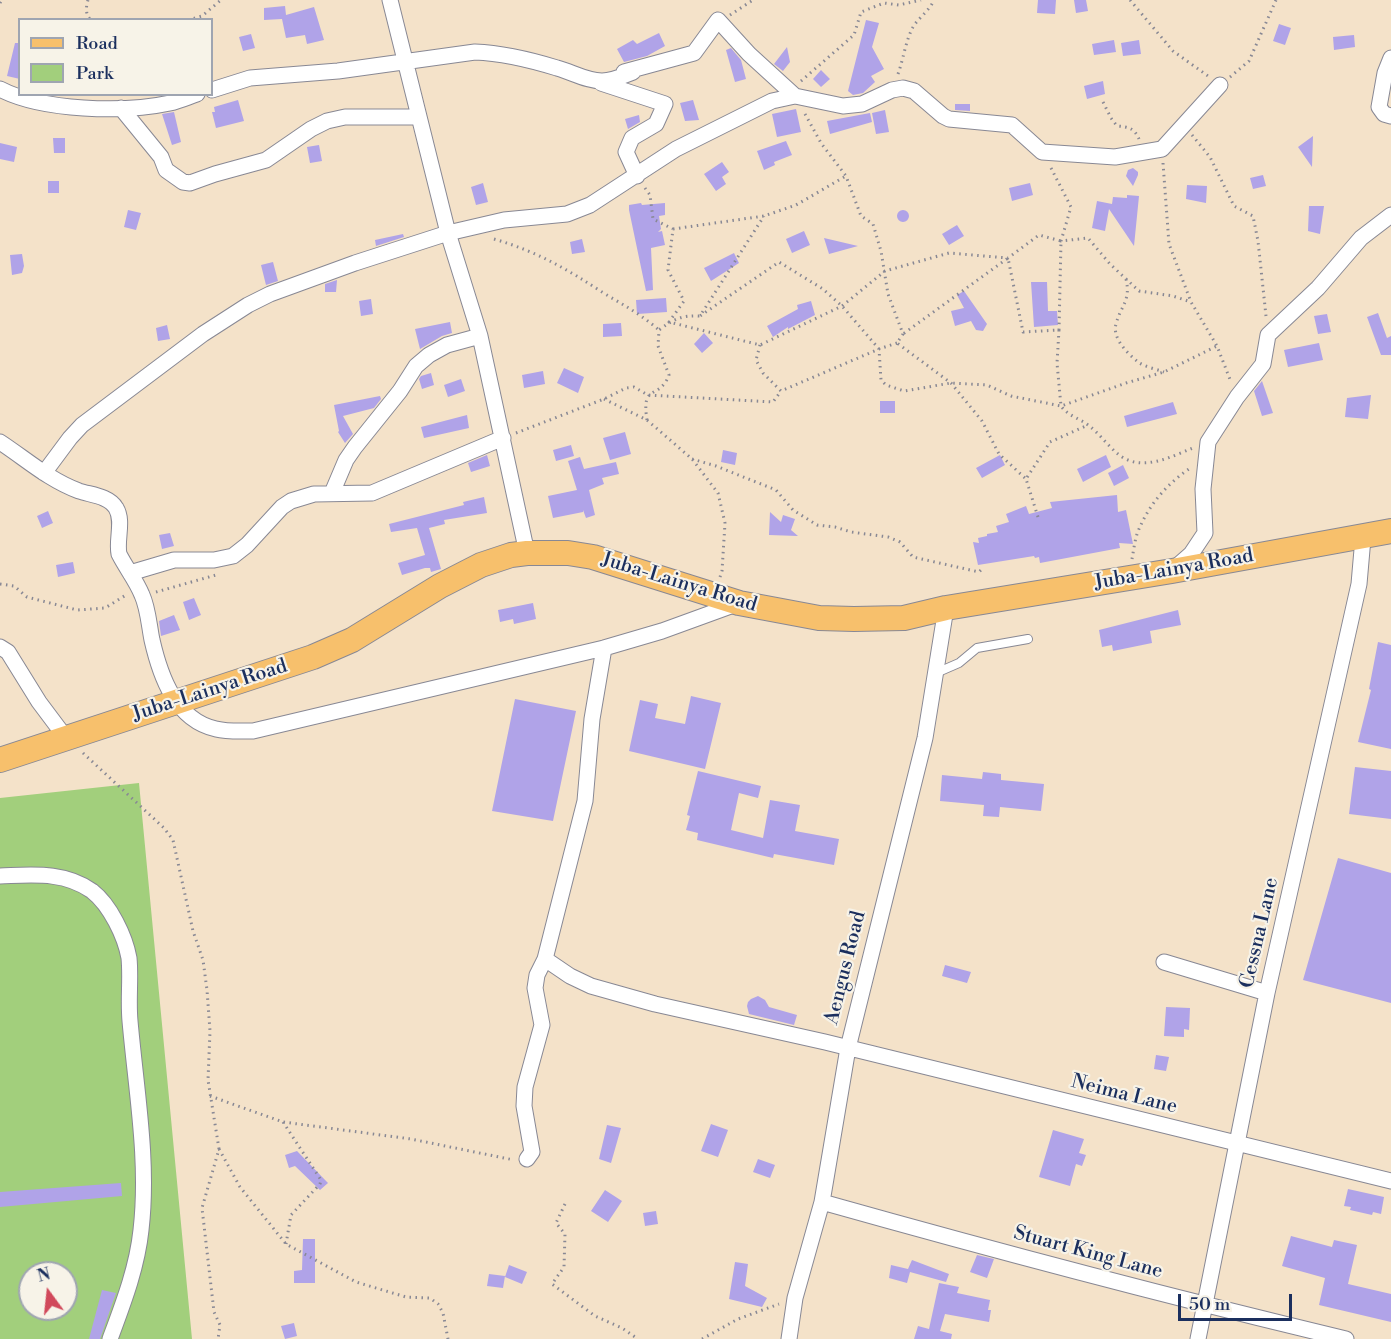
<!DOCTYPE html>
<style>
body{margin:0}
#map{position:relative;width:1391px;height:1339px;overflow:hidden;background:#f4e2c9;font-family:"Libre Bodoni",serif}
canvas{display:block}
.legend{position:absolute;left:18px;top:18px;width:195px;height:78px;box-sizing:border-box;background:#f7f3e8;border:2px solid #9fa5b1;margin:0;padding:8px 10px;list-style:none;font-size:18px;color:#1b2f5e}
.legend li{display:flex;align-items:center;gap:12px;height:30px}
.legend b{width:30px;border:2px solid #9fa5b1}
.north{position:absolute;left:18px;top:1261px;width:60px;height:60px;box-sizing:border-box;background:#f7f3e8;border:2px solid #9fa5b1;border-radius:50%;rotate:345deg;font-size:16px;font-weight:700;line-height:24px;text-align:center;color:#1b2f5e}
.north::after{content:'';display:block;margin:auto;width:21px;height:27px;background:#d1495b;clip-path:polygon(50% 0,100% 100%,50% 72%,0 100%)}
.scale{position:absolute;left:1178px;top:1294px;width:114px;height:27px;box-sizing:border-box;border:3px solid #1b2f5e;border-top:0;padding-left:8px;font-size:18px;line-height:21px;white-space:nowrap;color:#1b2f5e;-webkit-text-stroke:4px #f7f3e8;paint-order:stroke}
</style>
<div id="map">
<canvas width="1391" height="1339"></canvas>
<ul class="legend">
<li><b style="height:8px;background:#f7c06c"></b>Road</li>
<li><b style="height:16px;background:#a2cf7c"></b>Park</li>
</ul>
<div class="north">N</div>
<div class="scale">50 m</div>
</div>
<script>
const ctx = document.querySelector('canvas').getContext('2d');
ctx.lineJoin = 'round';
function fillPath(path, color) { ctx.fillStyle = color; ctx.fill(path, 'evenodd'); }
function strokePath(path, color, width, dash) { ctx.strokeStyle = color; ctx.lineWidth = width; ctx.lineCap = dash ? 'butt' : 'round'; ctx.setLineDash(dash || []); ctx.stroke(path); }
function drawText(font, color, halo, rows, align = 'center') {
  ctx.font = font + ' "Libre Bodoni",serif'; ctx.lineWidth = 4.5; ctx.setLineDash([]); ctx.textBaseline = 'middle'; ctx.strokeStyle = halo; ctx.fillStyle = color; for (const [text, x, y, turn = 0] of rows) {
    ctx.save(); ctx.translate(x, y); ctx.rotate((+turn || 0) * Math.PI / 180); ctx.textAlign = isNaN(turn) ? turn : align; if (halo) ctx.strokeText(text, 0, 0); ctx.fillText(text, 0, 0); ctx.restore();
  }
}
const green = new Path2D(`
 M139 783 192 1339H0V798ZM30 1273H66V1309H30Z`);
const building = new Path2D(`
 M1038 0H1056L1055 14 1037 13Z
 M1074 0H1086L1088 11 1076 13Z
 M285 6 286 15 314 7 324 40 307 44 305 35 286 38 282 19 264 20V8Z
 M866 20 879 23 872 47 884 69 871 76 875 82 863 93 853 95 848 91Z
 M1279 24 1291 28 1285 45 1273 41Z
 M659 33 665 46 647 56 624 62 617 49 633 40 637 44Z
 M251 34 255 48 243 51 239 37Z
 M1354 35 1355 47 1334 50 1333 37Z
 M1114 40 1116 52 1094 55 1092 44Z
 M1139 40 1141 54 1123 56 1121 43Z
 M15 43H20V79L7 76Z
 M787 47 790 62 783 71 774 64Z
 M731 48 741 60 746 79 735 82 726 50Z
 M821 70 830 79 821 87 813 79Z
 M1103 81 1105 94 1087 99 1084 86Z
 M238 100 244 121 216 128 212 112H215L214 107Z
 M693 100 699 120 685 121 680 103Z
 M955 104H970V111L955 110Z
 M796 109 801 132 777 137 772 114Z
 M885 110 889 132 876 134 872 113Z
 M174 112 181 142 172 145 162 114Z
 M870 113 872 122 830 134 827 121Z
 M639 115 640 122 628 129 625 119Z
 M1313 136 1312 167 1298 147Z
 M53 138H65V153H54Z
 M786 141 792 155 774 162 775 165 764 170 757 151Z
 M0 143 17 147 14 162 0 159Z
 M319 145 322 161 310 163 307 147Z
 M722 162 729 172 722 177 726 184 716 191 704 174Z
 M1133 168 1138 172V175L1133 186 1126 176 1128 170Z
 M1263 175 1266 186 1253 189 1250 178Z
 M48 181H59V193H48Z
 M483 183 488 202 476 205 471 187Z
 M1030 183 1033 195 1012 201 1009 188Z
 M1187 185 1207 186 1206 203 1186 199Z
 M1127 195 1139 196 1134 246 1109 209 1105 231 1092 228 1097 201 1112 204 1113 197 1127 198Z
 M641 203 642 205 665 203V215L659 216 661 229 658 232 662 231 665 245 651 248 653 290 646 291 629 210V205Z
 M1309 206H1324L1320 234 1308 231Z
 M897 216a6 6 0 1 1 12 0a6 6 0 1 1-12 0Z
 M128 210 141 213 136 230 124 227Z
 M957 225 964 236 949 245 942 234Z
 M804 231 810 245 792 253 786 239Z
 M403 234 404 237 376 246 375 240Z
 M824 238 858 246 829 254Z
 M582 239 585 252 572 254 570 242Z
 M734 253 739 263 711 281 704 268Z
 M22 254 24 266 22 273 12 275 10 255Z
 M273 262 278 281 266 285 261 265Z
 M337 280 336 292H325V284Z
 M1031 282H1047L1048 311H1057L1058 325 1034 327Z
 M964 291 987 324 983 331 976 330 971 321 955 326 951 311 964 308 957 295Z
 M666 298 667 312 637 314 636 300Z
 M371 299 373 314 361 316 359 301Z
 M811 301 815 315 788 329V327L773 337 767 326 798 309 797 305Z
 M1378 313 1387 338 1391 336V355H1381L1367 317Z
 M1327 314 1331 332 1318 334 1314 316Z
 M450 322 452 333 442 336 420 349 415 329Z
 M621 323 622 336 603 337V324Z
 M167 325 170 339 158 341 156 328Z
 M704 333 713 343 702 353 694 344Z
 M1319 343 1323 360 1288 367 1284 350Z
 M564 368 584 377 578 393 557 383Z
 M543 371 545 384 524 388 522 375Z
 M431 373 434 385 422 389 419 379 421 376Z
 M461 379 465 391 448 397 444 385Z
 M1262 381 1273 413 1262 416 1254 391Z
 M1371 395 1368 419 1345 417 1347 398Z
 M380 396 381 399 374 408 343 416 353 434 345 443 338 432 339 431 334 405Z
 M880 401H895V413H880Z
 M1173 402 1177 414 1127 427 1124 416Z
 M467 415 469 428 424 438 421 427Z
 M625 432 631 454 610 460 603 438Z
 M571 445 574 456 556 461 553 450Z
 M723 450 737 453 735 465 721 462Z
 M487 455 490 466 471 472 468 463Z
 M1000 455 1005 465 982 478 976 468Z
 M1106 455 1111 467 1083 482 1077 469Z
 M580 457 584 469 616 462 619 474 602 478 604 484 589 490 595 515 586 518 583 510V512L553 518 548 496 577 490 568 461Z
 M1123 465 1129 478 1114 486 1108 473Z
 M1117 495 1118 512 1126 510 1133 544 1119 543 1120 548 1040 563 1039 557 1035 558 1034 556 978 565 973 542 979 543 978 538 987 536V534L998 532 996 526 1009 522 1006 514 1026 506 1029 514 1052 508 1050 502Z
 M484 497 487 513 444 520 445 524 429 528 441 569 431 572 430 568H425L402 575 398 563 425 555 417 528 391 532 389 524 464 505 463 502Z
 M48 511 53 523 42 528 37 516Z
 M770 512 781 522 783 515 795 519 791 530 798 536 769 535Z
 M170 533 174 546 162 549 159 535Z
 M73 562 75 573 58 577 56 565Z
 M194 598 201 615 189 620 183 602Z
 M533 603 536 619 514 624 513 619 500 622 498 610Z
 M1178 610 1181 625 1150 631 1152 643 1113 651 1112 645 1102 647 1099 630Z
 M174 615 180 630 161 636 159 621Z
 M1378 642 1391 645V749L1358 742 1371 690 1369 689Z
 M691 696 721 703 705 769 629 751 640 700 658 704 655 718 685 724Z
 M515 699 576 711 553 821 492 811Z
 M1355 767 1391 771V819L1349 814Z
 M698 771 761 786 758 798 739 793 731 830 763 838 770 800 800 805 795 831 839 839 834 865 774 854 773 858 697 840 698 833 686 830 690 816 687 815Z
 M983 772 1001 774V780L1044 784 1041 811 1000 807 999 817 983 816 984 805 940 801 942 775 982 779Z
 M1338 858 1391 873V1003L1303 980Z
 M945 965 971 972 967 983 942 976Z
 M758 996 765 1000 769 1007 797 1015 794 1025 749 1014 747 1006 748 1002 751 999Z
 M1166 1007 1190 1008 1189 1030 1184 1029V1037L1164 1036Z
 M1156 1055 1169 1057 1166 1071 1154 1069Z
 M711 1124 728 1130 718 1157 701 1151Z
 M607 1125 621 1128 611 1163 599 1159Z
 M1053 1130 1084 1139 1079 1153 1086 1155 1082 1166 1076 1164 1070 1186 1039 1177Z
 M297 1151 328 1183 320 1190 295 1166 289 1168 285 1155Z
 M758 1159 775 1165 770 1178 753 1172Z
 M121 1183 122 1196 0 1207V1192Z
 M1348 1189 1384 1197 1381 1214 1373 1212 1372 1215 1350 1210 1351 1207 1344 1206Z
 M605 1190 622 1201 608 1222 591 1211Z
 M656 1211 658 1224 645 1226 643 1213Z
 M1291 1236 1332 1247 1334 1240 1357 1245 1348 1284 1391 1294V1322L1319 1305 1325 1278 1282 1266Z
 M303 1239H315V1283H294V1271L302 1270Z
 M977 1255 994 1259 987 1278 970 1272Z
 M912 1260 949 1274 946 1282 910 1272 907 1283 889 1278 891 1265 908 1269Z
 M735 1262 748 1264 745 1286 767 1298 762 1307 729 1299Z
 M509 1265 527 1272 522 1284 505 1277Z
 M489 1274 505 1276 503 1288 487 1286Z
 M939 1283 959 1287 957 1293 990 1300 988 1310H991L989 1322 945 1314 940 1331 952 1334 951 1339H914L918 1326 929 1329Z
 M102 1290 116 1293 100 1339H89Z
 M294 1323 297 1336 285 1339 281 1326Z`);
const path = new Path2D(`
 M88 0C86 6 85 15 91 20
 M1130 0 1173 51 1208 76
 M0 3 2 0
 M730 15 753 0
 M188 20 202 16 221 0
 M898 74C903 60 905 45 911 31 916 19 929 12 934 0
 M1230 77 1249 61 1276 0
 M801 81 854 35 861 12 884 3 899 5 921 0
 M1103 102 1111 118 1117 126C1129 127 1134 128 1139 139
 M805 114 821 143 846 176 861 216 873 224 881 251 888 294 903 334 897 343 951 383 982 421 999 454 1026 479
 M1192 135 1210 157 1234 206 1253 216 1258 241 1266 316
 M1163 163 1169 244 1191 302 1217 346 1231 382
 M1051 168 1071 207 1061 241 1088 238 1110 264 1139 291 1173 296 1191 302
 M645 188 650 195 653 219 673 229 668 270 684 301 669 322 760 345 842 306 885 271 949 253 1008 258 1039 235 1061 241 1059 330 1023 332 1008 258 903 334
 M673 229 764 216 796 205 846 176
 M494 239C538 252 567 269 605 294 624 305 643 316 659 330
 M1126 279C1131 301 1121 305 1116 324 1112 338 1127 353 1138 362 1145 367 1156 369 1164 372
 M1059 330 1057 363 1061 406C1068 416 1079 418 1088 425 1099 433 1108 446 1118 454 1141 473 1170 457 1193 448
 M897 343 879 349 881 380 886 385 904 391 951 383 987 385 1011 396 1061 406 1126 383 1164 372 1217 346
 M760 345 756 360 763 373 781 391 879 349 842 306 823 289 779 262 700 316 764 216
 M604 399 647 420 692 459 718 493 725 523 722 571 720 577
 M647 420C641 382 659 401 669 375L658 346 659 330C673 319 683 315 700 316
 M516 433 604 399 626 388 634 387 648 395 773 402 781 391
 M692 459 716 466 776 490 793 510 817 525 835 527 851 532 888 537 900 542 913 557 979 572 981 570
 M1038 517 1026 479 1050 442 1088 425
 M1132 559C1134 549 1135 536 1140 527 1150 503 1170 481 1192 467
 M0 584 14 586 27 597 77 610 105 608 126 595
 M156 592 216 575
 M83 753 164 828 173 840 193 931 203 960 207 990 210 1031 208 1080 219 1149 202 1208 214 1312 220 1325 218 1339
 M210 1096 283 1122 411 1139 514 1160
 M283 1122 321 1180 320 1184 291 1215 286 1244
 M219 1149 240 1187 286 1244 356 1282 406 1297 430 1298 438 1304 443 1313 448 1339
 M565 1204 556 1223 565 1234 564 1267 552 1284 595 1316 622 1328 638 1339
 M702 1339 738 1319 779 1304`);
const lane = new Path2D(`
 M936 673 959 663 977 648 1028 639`);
const street = new Path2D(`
 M390 0 448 233 480 336 527 553
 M1391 58 1385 73 1379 107 1384 114 1391 116
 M624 72 694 53 718 20 749 54 795 96
 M601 83 665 104 656 124 632 138 626 152 637 176
 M0 89C42 111 124 113 170 103 179 101 188 97 197 94
 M212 90 250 78 338 71 475 52C502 53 531 60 557 68 572 72 586 81 602 81 613 81 623 76 633 72
 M121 108 161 157 166 170 183 182 190 183 215 174 266 160 311 129 327 121 345 117H419
 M0 442C26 459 49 480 79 491 91 495 109 496 116 508 124 521 116 540 119 554 126 568 136 580 142 595 148 608 149 625 152 640 160 675 175 720 216 729 228 732 240 731 253 731L604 648 662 631 739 603
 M44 473 70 438 82 425 203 334 248 305 270 294 355 263 448 233 504 220 567 214 590 205 676 149 772 101 795 96 843 106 862 104 892 90 903 88 914 91 943 116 949 119 1012 125 1042 152 1115 157 1162 149 1220 85
 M332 493 346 460 355 447 400 391 416 366 429 355 447 345 480 336
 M1175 568 1191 554 1205 533 1203 489 1208 442 1237 397 1263 364 1268 335 1318 288 1361 238 1391 215
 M130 573 174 560H214L233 556 247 545 282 507 291 501 314 494 372 493 503 438
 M0 647 8 652 39 702 66 738
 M0 876C32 875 64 871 92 891 110 905 125 936 129 958 131 978 128 1000 130 1021 136 1090 149 1161 141 1230 137 1268 123 1304 110 1339
 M545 959 570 976 591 986 655 1004 825 1042 1391 1181
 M1164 962 1267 993
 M527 1159 532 1152 524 1106 525 1087 542 1025 535 988 537 975 545 959 585 801 592 719 604 648
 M822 1202C996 1251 1170 1297 1346 1339
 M789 1339 795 1298 822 1202 848 1048 925 738 946 608
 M1198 1339 1267 993 1359 584 1363 538`);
const primary = new Path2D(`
 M0 760 313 657 352 640 440 586 481 565 511 555 527 553H568L593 557 739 603 819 618 854 619 904 618 946 608 1172 571 1391 531`);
const streetNames = [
 ["Juba-Lainya Road",1174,570,-10],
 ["Juba-Lainya Road",679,583,17],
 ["Juba-Lainya Road",210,691,-18],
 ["Cessna Lane",1260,933,-77],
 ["Aengus Road",846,968,-76],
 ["Neima Lane",1124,1095,14],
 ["Stuart King Lane",1088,1253,15]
];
fillPath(green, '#a2cf7c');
fillPath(building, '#b0a3e8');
strokePath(lane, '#888894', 10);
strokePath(street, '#888894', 17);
strokePath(primary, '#888894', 26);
strokePath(path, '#888894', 3, [1.5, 4.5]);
strokePath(lane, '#fff', 8);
strokePath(street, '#fff', 15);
strokePath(primary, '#f7c06c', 24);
drawText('20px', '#1b2f5e', '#f7f3e8', streetNames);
</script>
